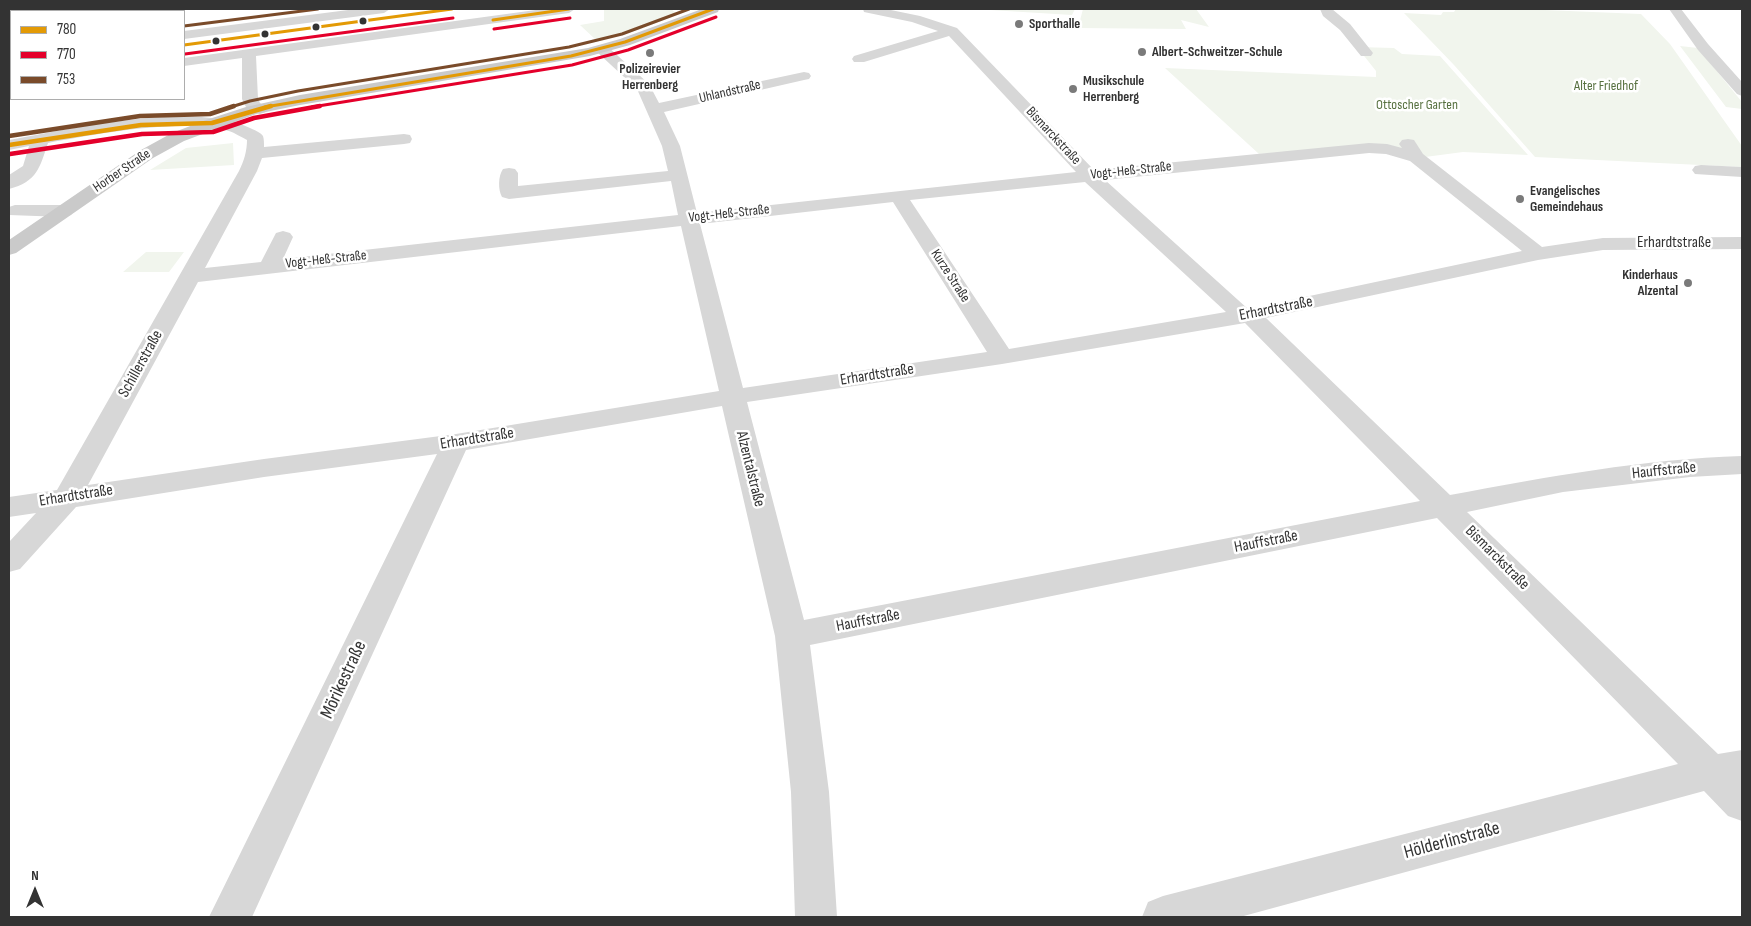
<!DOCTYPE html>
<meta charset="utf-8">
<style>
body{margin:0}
#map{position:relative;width:1751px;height:926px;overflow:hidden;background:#fff;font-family:"Sofia Sans Condensed",sans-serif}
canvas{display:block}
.frame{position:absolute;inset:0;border:10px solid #333;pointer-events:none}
.legend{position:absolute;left:10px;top:10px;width:175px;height:90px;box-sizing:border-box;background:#fff;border:1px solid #adadad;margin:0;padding:6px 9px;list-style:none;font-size:15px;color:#333}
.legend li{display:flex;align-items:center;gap:10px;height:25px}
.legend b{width:25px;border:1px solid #adadad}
.north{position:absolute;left:10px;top:866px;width:50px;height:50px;-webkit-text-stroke:4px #fff;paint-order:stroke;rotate:0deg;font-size:14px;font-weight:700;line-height:20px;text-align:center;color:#333}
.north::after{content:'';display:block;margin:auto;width:18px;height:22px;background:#333;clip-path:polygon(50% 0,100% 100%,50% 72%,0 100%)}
</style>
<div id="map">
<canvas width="1751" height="926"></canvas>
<div class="frame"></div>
<ul class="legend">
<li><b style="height:6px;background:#e39a05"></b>780</li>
<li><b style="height:6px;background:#e4002b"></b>770</li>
<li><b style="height:6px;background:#7a4b2a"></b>753</li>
</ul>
<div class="north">N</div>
</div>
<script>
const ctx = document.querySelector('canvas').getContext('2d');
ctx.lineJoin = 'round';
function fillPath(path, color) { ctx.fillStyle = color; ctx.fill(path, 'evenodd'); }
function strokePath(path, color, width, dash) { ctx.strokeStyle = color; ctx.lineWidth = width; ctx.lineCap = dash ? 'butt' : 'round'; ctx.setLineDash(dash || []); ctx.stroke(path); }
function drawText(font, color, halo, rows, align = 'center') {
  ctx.font = font + ' "Sofia Sans Condensed",sans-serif'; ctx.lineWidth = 5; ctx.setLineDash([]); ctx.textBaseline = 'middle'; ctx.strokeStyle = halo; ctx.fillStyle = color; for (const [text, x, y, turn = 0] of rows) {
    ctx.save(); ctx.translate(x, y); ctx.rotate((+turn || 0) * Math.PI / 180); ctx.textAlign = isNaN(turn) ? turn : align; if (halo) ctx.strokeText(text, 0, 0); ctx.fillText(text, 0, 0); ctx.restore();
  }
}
const green = new Path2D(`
 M612 9H671L677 14 641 29 596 40 580 25 604 21V10Z
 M974 9H1075L1072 15Z
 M1083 9H1196L1209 27 1181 20 1186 29 1078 28Z
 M1456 9H1520L1641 14 1670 44 1742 146V167L1535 157 1454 65 1404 13 1441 15 1443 12H1454Z
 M1680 46 1698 48 1742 102V109L1726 107Z
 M1357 47 1394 48 1402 54 1440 56 1528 155 1463 152 1425 157 1374 145 1259 154 1165 68 1376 77V71Z
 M233 143 234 165 150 170 186 148Z
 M146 252H184L169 272H123Z`);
const minor = new Path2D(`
 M72 9H98L97 11H71Z
 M356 9H390L384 13 184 39V31Z
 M543 9H575L569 13 256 56 258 99 260 103 268 109 266 112 260 114 247 109 242 99V58L184 66V58Z
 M863 9H886L920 16 957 28 1094 170 1369 143 1387 144 1402 148 1399 144 1402 140 1408 139 1414 140 1423 154 1542 247 1603 238 1742 237V249L1603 250 1538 260 1266 318 1450 495C1547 477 1644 459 1742 456V474L1690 477 1563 492 1467 512 1718 754 1742 750V821L1728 816 1704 791 1240 917H1142L1148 902 1163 896 1678 764 1437 518 810 645 829 792 837 917H795L791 792 775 636 722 406 466 450 252 917H209L437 454 264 477 76 507 20 569 9 572V542L36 513 9 517V497L57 490 239 171C244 161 247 151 247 140 241 137 235 133 229 131 181 118 97 134 48 143 40 167 37 182 9 189V175L23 166 29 146 9 150V140C72 129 192 101 250 128 254 130 260 132 263 136 264 139 264 143 264 147L404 134 410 135 412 139 410 143 404 144 262 158 257 171 205 268 261 262 276 233 283 231 290 233 293 237 283 259 678 215 671 181 509 199 502 197C498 190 498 176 503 169L509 168 515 169 518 173V186L668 171 662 146 637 89 597 52 595 49 602 45 607 46 649 84 659 103 804 72 809 73 811 76 809 79 804 80 664 112 680 146 697 213 1076 172 949 36 864 62H854L852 59 854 56 938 31 912 22 864 12ZM1369 153 1386 154 1410 161 1522 251 1248 309 1105 180ZM1085 182 1226 312 1009 349 910 200ZM893 202 987 352 743 388 700 224ZM681 226 719 391 456 434 264 459 88 485 198 282ZM1245 323 1420 501 804 620 747 402 1002 364Z
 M1320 9H1332L1350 24 1373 53 1371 56H1361L1340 30 1323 16Z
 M1669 9H1681L1708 44 1742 82V96L1737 94 1698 50Z
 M11 15V23L9 24V16Z
 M11 81V91L9 92V82Z
 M1701 165 1742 167V177L1695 174 1692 170 1695 166Z
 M15 205H64L71 207 74 211 71 215 64 217 9 215V207Z`);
const major = new Path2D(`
 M702 9H719L718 12 630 45 590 56 300 105 256 114 184 141 153 158 16 253 9 255V240L141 150 172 133 206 120 246 107 300 95 588 48 620 39Z`);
const bus1Far1 = new Path2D(`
 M493 20 569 9
 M184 45 452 9
 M265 107 571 56 625 42 713 9`);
const bus1 = new Path2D(`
 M9 145 141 125 212 123 271 106`);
const bus2Far1 = new Path2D(`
 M494 29 570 18
 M185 54 453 18
 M312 107 572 65 628 50 716 17`);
const bus2 = new Path2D(`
 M10 154 142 134 213 132 254 118 320 106`);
const bus3Far1 = new Path2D(`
 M184 26 318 9
 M231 107 250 101 298 91 569 47 622 34 689 9`);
const bus3 = new Path2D(`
 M9 136 140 116 210 114 234 106`);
const markers = [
 [363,21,4.5,"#333"],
 [1019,24,5,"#7a7a7a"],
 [316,27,4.5,"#333"],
 [265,34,4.5,"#333"],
 [216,41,4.5,"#333"],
 [1142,52,5,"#7a7a7a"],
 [650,53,5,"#7a7a7a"],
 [1073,89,5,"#7a7a7a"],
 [1520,199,5,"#7a7a7a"],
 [1688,283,5,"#7a7a7a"]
];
const farPoinames = [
 ["Sporthalle",1029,24],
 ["Albert-Schweitzer-Schule",1152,52],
 ["Polizeirevier",650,69,"center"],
 ["Herrenberg",650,85,"center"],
 ["Musikschule",1083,81],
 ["Herrenberg",1083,97],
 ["Evangelisches",1530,191],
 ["Gemeindehaus",1530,207],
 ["Kinderhaus",1678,275,"right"],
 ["Alzental",1678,291,"right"]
];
const farParknames = [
 ["Alter Friedhof",1606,86],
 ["Ottoscher Garten",1417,105]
];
const farStreetnames = [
 ["Uhlandstraße",730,92,-13],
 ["Bismarckstraße",1053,136,47],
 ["Horber Straße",122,171,-34],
 ["Vogt-Heß-Straße",1131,171,-6],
 ["Vogt-Heß-Straße",729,214,-6],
 ["Vogt-Heß-Straße",326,260,-6],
 ["Kurze Straße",950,276,57]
];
const streetNames = [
 ["Erhardtstraße",1674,243],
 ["Erhardtstraße",1276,309,-11],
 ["Schillerstraße",141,364,-61],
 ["Erhardtstraße",877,375,-9],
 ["Erhardtstraße",477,439,-9],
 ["Alzentalstraße",750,469,76],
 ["Hauffstraße",1664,471,-6],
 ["Erhardtstraße",76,496,-9],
 ["Hauffstraße",1266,542,-11],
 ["Bismarckstraße",1497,558,45],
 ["Hauffstraße",868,621,-11]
];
const nearStreetnames = [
 ["Mörikestraße",344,680,-65],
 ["Hölderlinstraße",1452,841,-15]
];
fillPath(green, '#f1f5ed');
fillPath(minor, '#d7d7d7');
fillPath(major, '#cacaca');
strokePath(bus1Far1, '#e39a05', 3);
strokePath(bus1, '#e39a05', 4.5);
strokePath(bus2Far1, '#e4002b', 3);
strokePath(bus2, '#e4002b', 4.5);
strokePath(bus3Far1, '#7a4b2a', 3);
strokePath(bus3, '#7a4b2a', 4.5);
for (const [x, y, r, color] of markers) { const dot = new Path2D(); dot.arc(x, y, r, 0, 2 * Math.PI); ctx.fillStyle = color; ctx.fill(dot); strokePath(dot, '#fff', 2); }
drawText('bold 14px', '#333', '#fff', farPoinames, 'left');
drawText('14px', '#56703f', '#fff', farParknames);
drawText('14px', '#333', '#fff', farStreetnames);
drawText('16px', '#333', '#fff', streetNames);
drawText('19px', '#333', '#fff', nearStreetnames);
</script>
